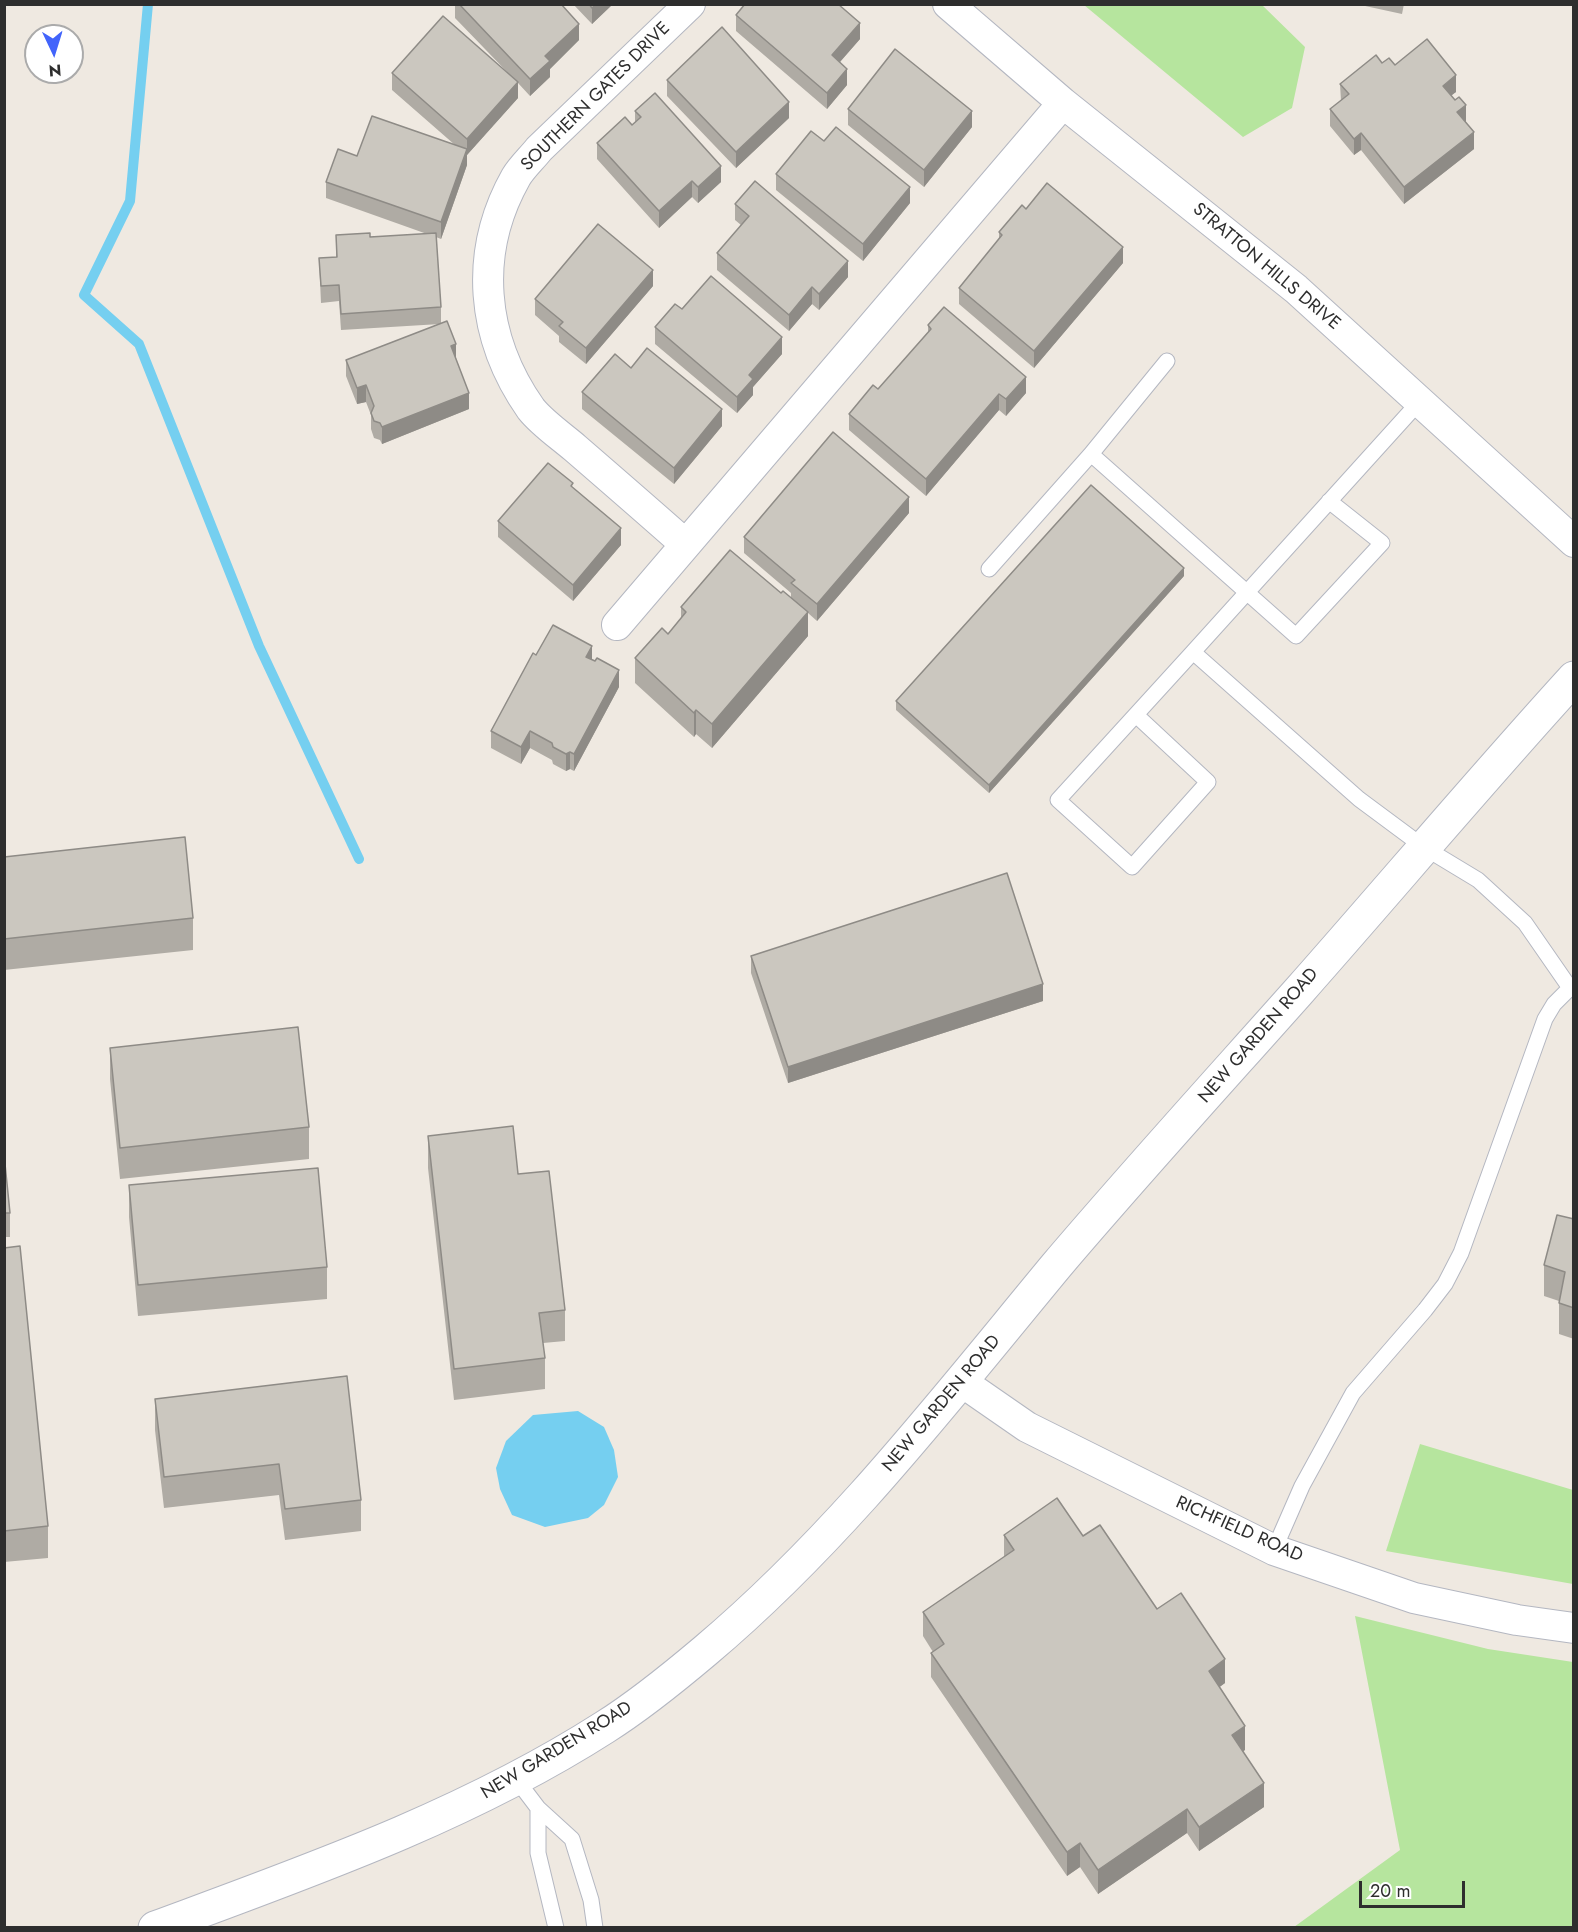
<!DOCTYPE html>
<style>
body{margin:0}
#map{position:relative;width:1578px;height:1932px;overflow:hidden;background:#efe9e1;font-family:Jost,sans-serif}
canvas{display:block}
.frame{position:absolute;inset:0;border:6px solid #2e2e2e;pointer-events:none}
.north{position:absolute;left:24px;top:24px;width:60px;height:60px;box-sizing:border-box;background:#fff;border:2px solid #ababab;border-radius:50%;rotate:176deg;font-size:16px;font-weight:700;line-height:24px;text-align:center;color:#2e2e2e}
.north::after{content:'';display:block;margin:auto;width:21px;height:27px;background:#4264fb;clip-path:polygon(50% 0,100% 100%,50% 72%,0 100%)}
.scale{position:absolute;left:1359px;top:1881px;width:106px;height:27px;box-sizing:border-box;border:3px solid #2e2e2e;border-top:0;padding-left:8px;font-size:18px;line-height:21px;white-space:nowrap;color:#2e2e2e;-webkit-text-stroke:4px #fff;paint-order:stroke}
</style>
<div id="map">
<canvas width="1578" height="1932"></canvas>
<div class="frame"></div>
<div class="north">N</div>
<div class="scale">20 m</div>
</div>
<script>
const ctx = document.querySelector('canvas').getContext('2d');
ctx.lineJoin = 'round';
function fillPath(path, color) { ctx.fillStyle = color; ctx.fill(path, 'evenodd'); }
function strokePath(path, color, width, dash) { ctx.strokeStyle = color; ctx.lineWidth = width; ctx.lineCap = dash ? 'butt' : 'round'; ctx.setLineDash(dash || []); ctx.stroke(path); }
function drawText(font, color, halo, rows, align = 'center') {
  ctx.font = font + ' Jost,sans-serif'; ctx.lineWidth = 5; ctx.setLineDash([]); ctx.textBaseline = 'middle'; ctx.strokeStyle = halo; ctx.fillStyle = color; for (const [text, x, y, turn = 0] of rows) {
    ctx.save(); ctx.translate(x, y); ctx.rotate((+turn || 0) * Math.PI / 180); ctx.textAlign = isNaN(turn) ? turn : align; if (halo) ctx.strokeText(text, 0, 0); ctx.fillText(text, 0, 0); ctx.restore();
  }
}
const green = new Path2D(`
 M1084 5H1262L1305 47 1292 108 1243 137Z
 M1420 1444 1573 1490V1584L1386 1551Z
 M1355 1616 1488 1649 1573 1662V1927H1294L1400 1850Z`);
const water = new Path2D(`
 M578 1411 604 1427 614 1450 618 1477 604 1505 588 1518 545 1527 512 1515 500 1489 496 1468 506 1441 533 1415Z`);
const stream = new Path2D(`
 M148 4 130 201 84 295 139 344 259 646 359 859`);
const lane = new Path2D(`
 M1091 454 1167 361
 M989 569 1091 454 1296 636 1382 543 1329 501
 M1136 715 1208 782 1132 867 1058 800 1193 652
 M1274 1550 1302 1486 1353 1393 1425 1310 1445 1284 1461 1253 1545 1019 1554 1004 1570 988 1525 923 1478 880 1425 848 1359 799 1193 652 1420 401
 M516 1779 538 1808 572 1839 591 1900 595 1928
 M538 1808V1853L556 1928`);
const street = new Path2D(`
 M948 4 1063 103 1296 289 1574 542
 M685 544C649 512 612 480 575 448 561 436 542 423 531 409 481 338 473 253 516 177 522 167 532 158 539 149L690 4
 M617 625 1063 103
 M962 1382 1027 1427 1274 1550 1414 1598 1517 1620 1574 1628`);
const secondary = new Path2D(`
 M155 1928C309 1871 466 1816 605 1727 640 1705 673 1678 705 1651 838 1539 945 1400 1056 1266 1135 1173 1218 1082 1299 991 1391 887 1480 781 1574 678`);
const wall = new Path2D(`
 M455 4H561L579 40 550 69V77L530 96 518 83V98L467 155V165L441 239 436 237 441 307V323L456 358 469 409 382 444 380 440 374 438 371 429V415L366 402 357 404 346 376V360L440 324 341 330 339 301 321 303 319 258 336 257V235L370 237 427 234 326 198V182L357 156 455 145 392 90V73L512 77 455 18Z
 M573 4H613L592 24Z
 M1356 4H1404L1402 14Z
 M736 15 860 39 840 62 847 85 827 109 736 31Z
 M1382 63 1395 65 1456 92 1451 95 1466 122 1474 149 1404 204 1361 150 1354 155 1330 126V109L1341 101 1340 84Z
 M667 80 789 118 736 168 667 96Z
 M848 109 972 127 924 187 848 125Z
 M635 111 721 182 698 203 692 197 659 228 597 159V143L632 125 635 122Z
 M824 141 910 203 863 261 776 190V174Z
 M735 204 848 277 819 310 812 304 789 331 717 270V253L741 225 735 220Z
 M1026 209 1123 263 1034 368 959 304V288L999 239V232Z
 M653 286 586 364 559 342V336L535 315V299Z
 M682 309 782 354 753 387V395L737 413 655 344V327Z
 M928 325 1026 393 1006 416 999 410 926 496 849 430V414L878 389 928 332Z
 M631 368 722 426 674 484 582 409V392Z
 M909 513 817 621 808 613V636L712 748 696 734 694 737 635 683V658L668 634 681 618V607L781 593 791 598V593L744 553V537Z
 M498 521 621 545 573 601 498 537Z
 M1184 576 989 793 896 710V701Z
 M536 655 592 660 619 687 574 771 570 769 566 771 553 764 552 760 530 748 521 764 491 748V731Z
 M4 857 193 918V950L4 970Z
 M751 956 1043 1001 788 1083 751 973Z
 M110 1048 309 1127V1159L120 1179 110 1079Z
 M428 1136 518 1174 565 1310V1341L543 1343 545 1358V1389L454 1400 428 1168Z
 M4 1154 10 1213V1237H4Z
 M129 1185 327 1267V1299L138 1316 129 1217Z
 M1574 1219V1339L1559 1334V1301L1544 1296V1265Z
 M4 1248 48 1526V1558L4 1562Z
 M155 1399 361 1500V1531L285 1540 279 1495 164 1508 155 1430Z
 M1004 1535 1083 1536 1157 1609 1225 1683 1219 1687 1245 1750 1243 1751 1264 1807 1199 1851 1187 1833 1098 1894 1080 1867 1067 1876 931 1677V1653L933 1652 923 1636V1612L1004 1558Z`);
const shadedWall = new Path2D(`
 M596 4H613L592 24V8Z
 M860 23V39L832 71V55Z
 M579 24V40L550 69V77L530 96V79L545 56Z
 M847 69V85L827 109V93Z
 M1456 75V92L1443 102V86Z
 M518 82V98L467 155V165L441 239V222L467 150V139Z
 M789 102V118L736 168V152Z
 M1466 105V122L1457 128V112Z
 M972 111V127L924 187V170Z
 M1474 132V149L1404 204V187Z
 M1361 133V150L1354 155V139Z
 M721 166V182L698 203V187Z
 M692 181V197L659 228V211Z
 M910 187V203L863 261V244Z
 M1123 247V263L1034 368V351Z
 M848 261V277L819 310V294Z
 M653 270V286L586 364V348Z
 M812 287V304L789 331V315Z
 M782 337V354L753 387V395L737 413V397L749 375Z
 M456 344V360L451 346Z
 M1026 377V393L1006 416V399Z
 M366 385V402L357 404V388Z
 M469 393V409L382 444V427Z
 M999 394V410L926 496V479Z
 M722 409V426L674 484V468Z
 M909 497V513L817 621V604Z
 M621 528V545L573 601V585Z
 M1184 568V576L989 793V785Z
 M808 612V636L712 748V724Z
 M592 646V662L586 657Z
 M619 670V687L574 771V754Z
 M696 710V734L694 737V713Z
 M530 731V748L521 764V747Z
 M570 752V769L566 771V754Z
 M1043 984V1001L788 1083V1067Z
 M1225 1659V1683L1209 1695V1671Z
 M1245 1726V1750L1232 1759V1735Z
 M1264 1783V1807L1199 1851V1827Z
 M1187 1809V1833L1098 1894V1870Z
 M1080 1843V1867L1067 1876V1852Z`);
const building = new Path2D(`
 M459 4H561L579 24 545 56 550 61 530 79Z
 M589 4H596L592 8Z
 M745 4H838L860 23 832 55 847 69 827 93 736 15Z
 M443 16 518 82 467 139 392 73Z
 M722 27 789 102 736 152 667 80Z
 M1427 39 1456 75 1443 86 1455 100 1459 97 1466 105 1457 112 1474 132 1404 187 1361 133 1354 139 1330 109 1349 94 1340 84 1376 55 1382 63 1389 58 1395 65Z
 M895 49 972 111 924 170 848 109Z
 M655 93 721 166 698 187 692 181 659 211 597 143 625 117 632 125 641 117 635 111Z
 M372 116 467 149 441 222 326 182 338 149 357 156Z
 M836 127 910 187 863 244 776 174 811 131 824 141Z
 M755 181 848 261 819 294 812 287 789 315 717 253 749 216 735 204Z
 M1047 183 1123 247 1034 351 959 288 1002 235 999 232 1022 205 1026 209Z
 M598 224 653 270 586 348 559 326 563 322 535 299Z
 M370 233V237L436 233 441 307 341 314 339 285 321 286 319 258 337 257 336 235Z
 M711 276 782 337 749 375 753 379 737 397 655 327 675 304 682 309Z
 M944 307 1026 377 1006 399 999 394 926 479 849 414 873 385 878 389 931 329 928 325Z
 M447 321 456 344 451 346 469 393 382 427 380 423 374 421 371 413 374 406 366 385 357 388 346 360Z
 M647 348 722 409 674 468 582 392 615 354 631 368Z
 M833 432 909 497 817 604 791 583 795 580 744 537Z
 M548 463 573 483 571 486 621 528 573 585 498 521Z
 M1091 485 1184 568 989 785 896 701Z
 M730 550 781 593 783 591 808 612 712 724 696 710 694 713 635 658 662 628 668 634 686 612 681 607Z
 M553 625 592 646 586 657 595 661 597 658 619 670 574 754 570 752 566 754 553 747 552 743 530 731 521 747 491 731 533 653 536 655Z
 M185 837 193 918 4 939V857Z
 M1007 873 1043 984 788 1067 751 956Z
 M298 1027 309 1127 120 1148 110 1048Z
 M513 1126 518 1174 549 1171 565 1310 539 1313 545 1358 454 1369 428 1136Z
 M4 1154 10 1213H4Z
 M318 1168 327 1267 138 1285 129 1185Z
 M1557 1215 1574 1219V1308L1559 1303 1565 1272 1544 1265Z
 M20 1246 48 1526 4 1531V1248Z
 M347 1376 361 1500 285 1509 279 1464 164 1477 155 1399Z
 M1057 1498 1083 1536 1100 1525 1157 1609 1181 1593 1225 1659 1209 1671 1245 1726 1232 1735 1264 1783 1199 1827 1187 1809 1098 1870 1080 1843 1067 1852 931 1653 944 1644 923 1612 1014 1550 1004 1535Z`);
const streetNames = [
 ["SOUTHERN GATES DRIVE",596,97,-45],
 ["STRATTON HILLS DRIVE",1266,267,40],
 ["NEW GARDEN ROAD",1259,1036,-49],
 ["NEW GARDEN ROAD",942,1404,-50],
 ["RICHFIELD ROAD",1239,1530,24],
 ["NEW GARDEN ROAD",557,1751,-31]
];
fillPath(green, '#b6e59e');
fillPath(water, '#75cff0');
strokePath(stream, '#75cff0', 10);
strokePath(lane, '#b4b7c1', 17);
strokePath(street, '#b4b7c1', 32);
strokePath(secondary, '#b4b7c1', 35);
strokePath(lane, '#fff', 15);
strokePath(street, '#fff', 30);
strokePath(secondary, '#fff', 33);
fillPath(wall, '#afaba4');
fillPath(shadedWall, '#8e8b86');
fillPath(building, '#cbc7bf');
strokePath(building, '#8e8b86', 1.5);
drawText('18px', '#2e2e2e', '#fff', streetNames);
</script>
